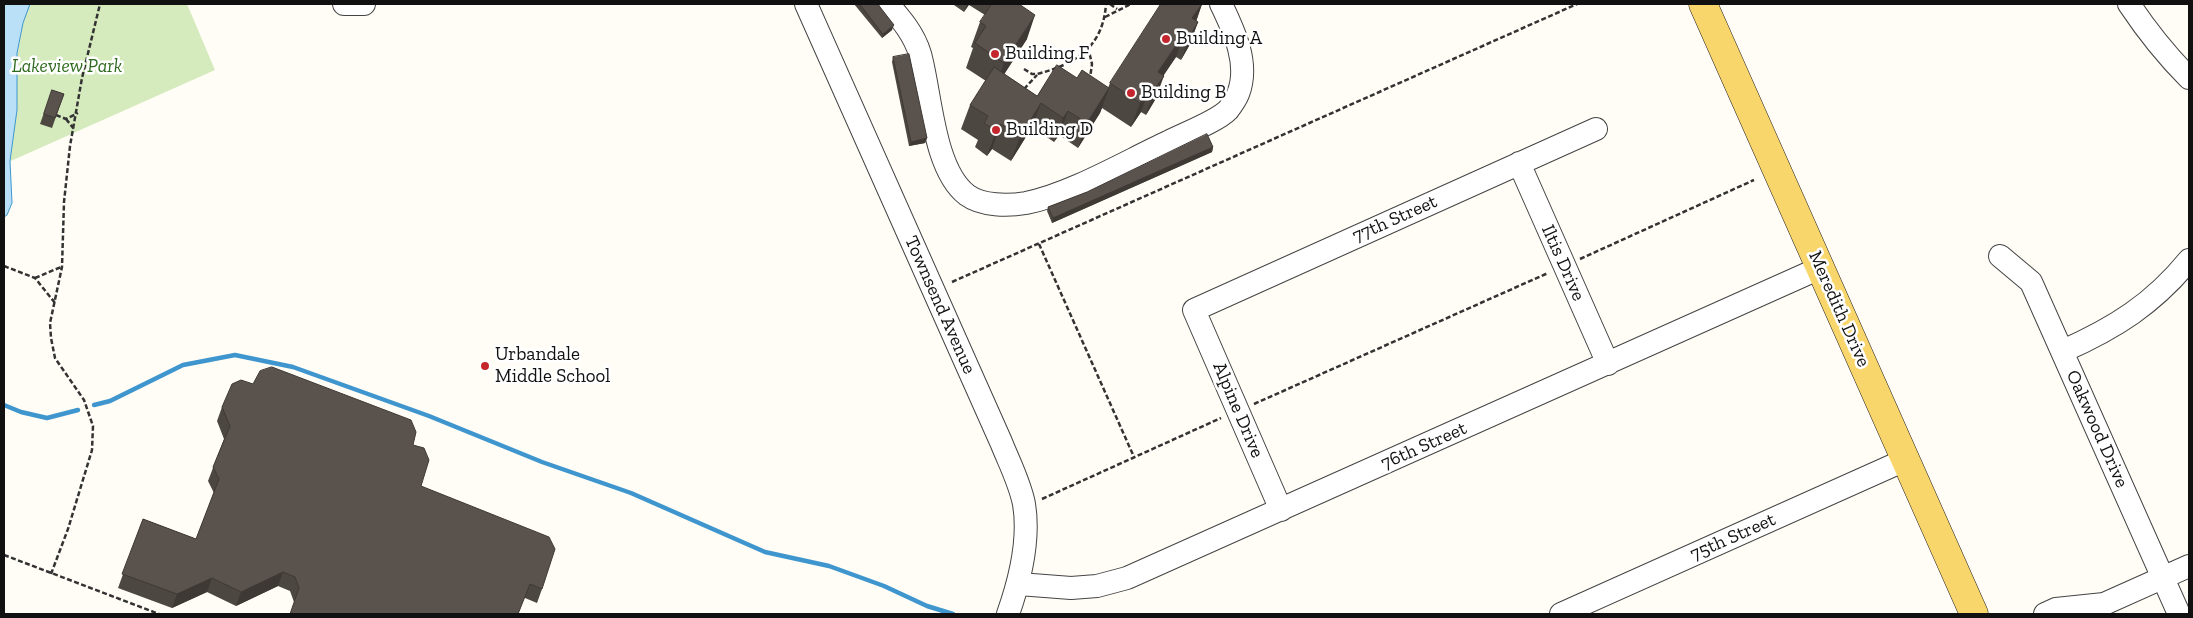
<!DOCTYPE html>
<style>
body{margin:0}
#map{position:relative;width:2193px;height:618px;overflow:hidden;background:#fffdf5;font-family:"Zilla Slab",serif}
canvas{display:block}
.frame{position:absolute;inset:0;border:5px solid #111;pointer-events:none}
</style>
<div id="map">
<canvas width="2193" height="618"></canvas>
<div class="frame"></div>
</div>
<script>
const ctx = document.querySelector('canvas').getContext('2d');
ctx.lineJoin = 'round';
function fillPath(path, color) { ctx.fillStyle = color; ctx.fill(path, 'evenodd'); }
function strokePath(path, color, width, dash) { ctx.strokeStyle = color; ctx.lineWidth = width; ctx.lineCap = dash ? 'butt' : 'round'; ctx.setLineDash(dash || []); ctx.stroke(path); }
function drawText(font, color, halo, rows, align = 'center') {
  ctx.font = font + ' "Zilla Slab",serif'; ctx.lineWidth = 5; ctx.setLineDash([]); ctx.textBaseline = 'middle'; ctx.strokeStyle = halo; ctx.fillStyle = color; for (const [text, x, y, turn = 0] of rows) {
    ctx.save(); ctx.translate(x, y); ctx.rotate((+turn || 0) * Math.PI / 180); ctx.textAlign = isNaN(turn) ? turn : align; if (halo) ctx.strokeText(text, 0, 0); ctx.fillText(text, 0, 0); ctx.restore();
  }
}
const green = new Path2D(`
 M4 4H187L215 70 4 164Z`);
const water = new Path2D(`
 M4 4H30L23 23 17 53V110L10 161 12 203 7 215 4 217Z`);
const stream = new Path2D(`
 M4 405 21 412 47 418 78 410
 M94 405 110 401 183 365 235 355 293 367 429 416 542 462 631 493 765 552 829 566 884 586 927 606 953 614`);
const path = new Path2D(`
 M1110 4 1117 9
 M1105 17 1131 4
 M1088 47 1092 64 1090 78
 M1024 69 1032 74H1037C1076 64 1103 47 1106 4
 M1024 89 1037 75
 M56 115 66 119 78 113
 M66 119 74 129
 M1039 244 1134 457
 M1580 259 1754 180
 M4 266 35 278 55 303
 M35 278 61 267
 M952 282 1577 4
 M1254 404 1548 273
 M1042 499 1221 418
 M4 555 159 614
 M51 574 68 529 92 450 93 426 84 400 55 358 51 338 50 323 62 267 64 202 70 146 82 78 100 4`);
const minor = new Path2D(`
 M344 4H364
 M806 4 1001 442C1009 462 1020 483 1024 504 1030 540 1020 580 1008 614
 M888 4C901 19 914 34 920 54 931 93 933 169 967 195 982 206 1008 206 1026 203 1071 194 1125 162 1168 142 1183 134 1216 122 1228 110 1231 106 1236 99 1238 94 1250 64 1234 31 1221 4
 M2129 4C2147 31 2166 55 2189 78
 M1519 163 1608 364
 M2000 256 2031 282 2179 614
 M2063 351C2115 328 2153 304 2189 260
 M1281 510 1194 310 1596 129
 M1019 584 1071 588 1097 586 1127 578 1820 268
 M1561 614 1905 460
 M2045 614 2056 609 2104 604
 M2090 614 2104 604 2189 566`);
const major = new Path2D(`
 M1703 4 1974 614`);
const wall = new Path2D(`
 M854 4H878L880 7 892 30 882 38Z
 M955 4H1019L1027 39 1004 74 1037 96 1077 78 1108 88 1110 83 1161 4H1202L1196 21 1198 22 1189 46 1181 60 1176 57 1163 75 1155 100 1146 115 1141 112 1131 127 1102 108 1100 113 1078 148 1059 135 1054 142 1032 127 1011 161 992 149 987 156 975 147 978 140 961 129 970 105 986 81 966 68 973 48 971 47 980 22 985 15 969 5 964 12 954 5Z
 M893 57 927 138 925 143 909 146 892 62Z
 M52 90 64 94 52 128 40 124Z
 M1213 147 1212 152 1052 223 1047 211 1048 207Z
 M222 407 413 445 421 486 542 589 537 603 525 598 294 602 290 591 278 586 236 606 207 592 172 608 118 588 143 519 196 539 214 493 208 481 224 439 217 421Z`);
const shadedWall = new Path2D(`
 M967 4H969L964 12Z
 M1202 4 1195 25 1192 18Z
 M1035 15 1027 39 996 87 1004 63Z
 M1198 22 1189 46 1181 60 1190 36Z
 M894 25 892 30 882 38 883 34Z
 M1185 32 1176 57 1154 90 1158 72Z
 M1164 76 1155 100 1146 115 1154 90Z
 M1150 87 1141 112 1131 127 1140 103Z
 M1109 88 1100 113 1078 148 1087 123Z
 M1041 103 1032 127 1011 161 1020 137Z
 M1068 111 1059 135 1054 142 1063 118Z
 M1001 124 992 149 987 156 996 131Z
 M927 138 925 143 909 146 911 142Z
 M1213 147 1212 152 1052 223 1053 218Z
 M283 572 278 586 236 606 241 592Z
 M212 578 207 592 172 608 177 594Z`);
const building = new Path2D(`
 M860 4H878L880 7 894 25 883 34Z
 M992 4H1019L1035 15 1004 63 975 43 986 26 980 22Z
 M1161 4H1202L1192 18 1198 22 1190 36 1185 32 1158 72 1164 76 1154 90 1150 87 1140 103 1110 83Z
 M909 54 927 138 911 142 893 57Z
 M1057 65 1077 78 1082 70 1109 88 1087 123 1068 111 1063 118 1041 103 1020 137 1001 124 996 131 984 123 988 116 970 105 994 67 1037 96Z
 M52 90 64 94 55 118 44 114Z
 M1207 134 1213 147 1053 218 1048 207 1087 192Z
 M272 367 411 420 416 432 413 445 424 448 429 460 421 486 549 537 555 549 542 589 530 584 518 614H290L299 588 295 577 283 572 241 592 212 578 177 594 122 574 143 519 196 539 219 479 213 467 230 426 222 407 232 384 241 380 253 384 260 371Z`);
const markers = [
 [1166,39,5,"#c4262e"],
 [995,54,5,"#c4262e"],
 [1131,93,5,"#c4262e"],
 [996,130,5,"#c4262e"],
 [485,366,5,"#c4262e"]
];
const poiNames = [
 ["Building A",1176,39],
 ["Building F",1005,54],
 ["Building B",1141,93],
 ["Building D",1006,130],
 ["Urbandale",495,355],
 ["Middle School",495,377]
];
const parkNames = [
 ["Lakeview Park",67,67]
];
const streetNames = [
 ["77th Street",1395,219,-24],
 ["Iltis Drive",1563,263,66],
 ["Townsend Avenue",940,305,66],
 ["Meredith Drive",1839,309,66],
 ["Alpine Drive",1238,410,67],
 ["Oakwood Drive",2097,429,66],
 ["76th Street",1424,446,-24],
 ["75th Street",1733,537,-24]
];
fillPath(green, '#d5ebbd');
fillPath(water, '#b9e0f7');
strokePath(water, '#3f96cf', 1);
strokePath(stream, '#3f96cf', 4.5);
strokePath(minor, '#444', 24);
strokePath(major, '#222', 29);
strokePath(path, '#333', 2.5, [5, 2.5]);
strokePath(minor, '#fff', 22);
strokePath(major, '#f9d66b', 28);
fillPath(wall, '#4d4742');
fillPath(shadedWall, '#3f3936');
fillPath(building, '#5a524d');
strokePath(building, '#3f3936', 1);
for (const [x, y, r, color] of markers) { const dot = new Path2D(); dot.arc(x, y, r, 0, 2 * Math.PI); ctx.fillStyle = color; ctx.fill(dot); strokePath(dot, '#fff', 2); }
drawText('19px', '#111', '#fff', poiNames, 'left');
drawText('italic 19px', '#2f6b1f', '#fff', parkNames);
drawText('19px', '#111', '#fff', streetNames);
</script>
